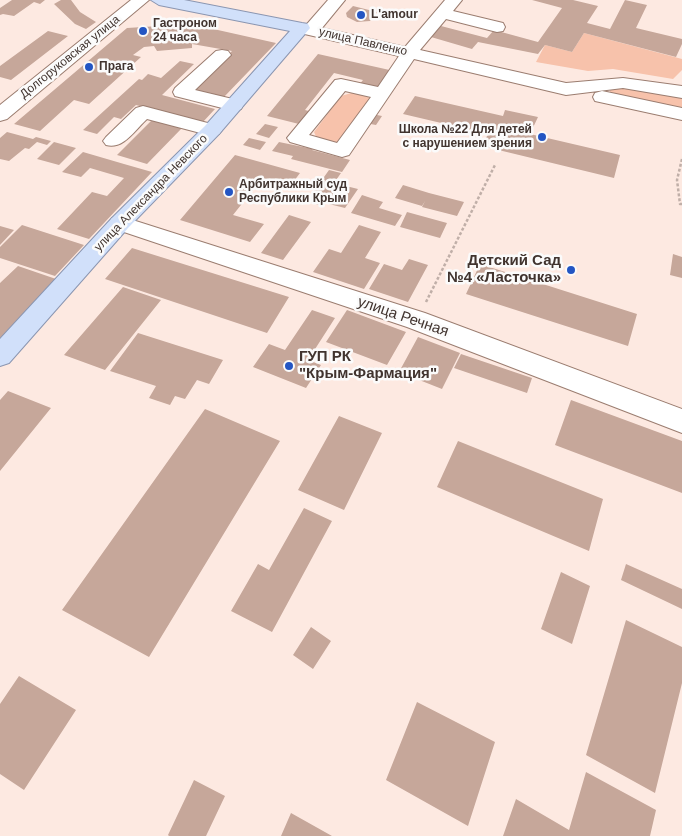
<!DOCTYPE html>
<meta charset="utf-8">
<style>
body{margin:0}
canvas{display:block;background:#fde9e1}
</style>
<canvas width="682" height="836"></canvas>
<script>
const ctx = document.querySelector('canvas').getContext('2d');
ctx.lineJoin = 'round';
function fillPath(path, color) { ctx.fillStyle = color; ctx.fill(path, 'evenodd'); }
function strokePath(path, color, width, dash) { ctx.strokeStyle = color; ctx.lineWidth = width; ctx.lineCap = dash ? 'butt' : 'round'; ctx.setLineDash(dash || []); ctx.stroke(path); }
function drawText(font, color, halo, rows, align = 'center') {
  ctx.font = font + ' Arial,sans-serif'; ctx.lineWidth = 5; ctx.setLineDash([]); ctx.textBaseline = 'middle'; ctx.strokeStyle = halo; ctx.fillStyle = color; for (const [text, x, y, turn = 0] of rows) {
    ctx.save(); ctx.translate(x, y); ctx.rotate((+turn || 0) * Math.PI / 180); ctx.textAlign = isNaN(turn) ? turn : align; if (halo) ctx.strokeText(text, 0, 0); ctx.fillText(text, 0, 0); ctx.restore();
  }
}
const green = new Path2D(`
 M584 33 682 59V70L673 79 613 69 588 71 536 62 545 45 572 52Z
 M624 87 682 96V109L610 93V89Z
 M355 92 363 93 372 100 339 144 318 141 314 132 341 96Z`);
const building = new Path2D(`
 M12 0H45L40 4 34 2 14 16 3 14 0 15V8Z
 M61 0H71L80 12 96 22 86 29 75 24 54 4Z
 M532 0H573L598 6 587 23 610 29 625 0 647 5 636 28 682 39V44L676 57 584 33 572 52 545 45 538 54 478 42 472 49 431 37 441 26 487 38 494 30 538 42 562 8Z
 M353 6 377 12 370 21 357 22 347 17 346 13Z
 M191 24 276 43 223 98 193 90 232 51 192 44V48L157 51 154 46 144 47 133 55 141 57 89 104 74 100 40 131 14 124 127 28Z
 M48 31 68 36 11 80 0 77V66Z
 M318 54 394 71 381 90 359 85 363 80 334 73 305 110 312 112 303 125 267 116Z
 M180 61 194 64 162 95 215 109 202 123 136 105 121 119 114 117 97 134 83 130 139 79 142 80 148 74 161 78Z
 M415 96 503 116 505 110 538 117 530 134 620 155 614 178 482 146 488 134 403 114Z
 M372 114 382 116 376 125 365 123Z
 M153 119 182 128 147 164 117 155Z
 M265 124 278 127 269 138 256 134Z
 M7 132 33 139 36 137 51 141 47 145 37 142 29 149 25 148 9 161 0 159V138Z
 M249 138 266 142 260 150 243 145Z
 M54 142 76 148 59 165 37 159Z
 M279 142 313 149 312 150 350 160 342 172 291 159 293 156 272 151Z
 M83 152 124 164 117 172 124 164 152 172 89 239 57 229 92 192 107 196 124 178 90 168 81 177 62 172Z
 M235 155 300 173 288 189 260 181 233 215 264 224 250 242 180 220Z
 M329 170 341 173 334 183 358 189 345 208 321 202 319 205 307 201Z
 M403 185 429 193 464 202 457 216 422 207 425 201 422 206 395 198Z
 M362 195 383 202 379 208 402 215 395 226 351 213Z
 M407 212 447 223 440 238 400 227Z
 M289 215 311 222 283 260 261 253Z
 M22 225 84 245 55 276 0 258V247Z
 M359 225 381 232 365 258 380 263 364 289 313 272 329 249 341 253Z
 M0 226 14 230 0 245Z
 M132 248 289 297 267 333 105 279Z
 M673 254 682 257V278L670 275Z
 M409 259 428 265 408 302 369 289 384 264 402 270Z
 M480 264 637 314 628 346 466 294Z
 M18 266 56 279 0 338V283Z
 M123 287 161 300 105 370 64 355Z
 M312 310 335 318 308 360 321 365 306 388 253 367 269 344 285 350Z
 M347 310 406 332 387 365 326 342Z
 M138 333 223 360 209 384 197 380 185 399 175 396 170 405 149 398 156 386 110 371Z
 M418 337 460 353 442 389 399 372Z
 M461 354 532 378 527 393 454 368Z
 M8 391 51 408 0 471V400Z
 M571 400 682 441V493L555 445Z
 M205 409 280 441 149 657 62 610Z
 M339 416 382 433 344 510 298 490Z
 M458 441 603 499 589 551 437 487Z
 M304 508 332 521 272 632 231 611 258 564 269 570Z
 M626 564 682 589V609L621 580Z
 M561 572 590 586 572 644 541 629Z
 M626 620 682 647V683L655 793 586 755Z
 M311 627 331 641 313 669 293 655Z
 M19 676 76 710 24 790 0 774V704Z
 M417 702 495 742 468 826 386 780Z
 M586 772 656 810 650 836H503L516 799 569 830Z
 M194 780 225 796 206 836H169L168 835Z
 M291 813 332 836H281Z`);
const path = new Path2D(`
 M682 159 677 180 680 204H682
 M426 302 495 165`);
const minor = new Path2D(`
 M131 0H149L7 119 0 121V105Z
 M328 0H345L322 28 405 47 445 0H462L453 11 503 23 505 27 503 31 497 32 446 19 420 50 566 83 623 78 682 86V98L623 88 566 95 414 59 349 155 342 157 335 155 290 142 287 138 335 80 341 79 378 87 399 56 296 32 294 28 296 24H307ZM345 91 371 97 337 143 309 135Z
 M222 50 228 51 231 55 195 90 241 101 243 105 241 109 234 111 175 96 173 92 175 88 216 51Z
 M602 91 682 108V120L595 101 593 97 595 93Z
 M143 106 219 126 222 130 219 134 212 136 147 119C135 130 123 150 106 145L103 141 106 137 136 108Z
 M120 216 425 313 682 409V433L407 327 112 228 109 223 112 218Z`);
const major = new Path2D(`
 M151 0H184L302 23 308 24 310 28 219 134 128 228 9 363 0 366V339L112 218 205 126 290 31 159 5Z`);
const markers = [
 [361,15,5,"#2355c3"],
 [143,31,5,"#2355c3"],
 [89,67,5,"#2355c3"],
 [542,137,5,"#2355c3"],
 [229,192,5,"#2355c3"],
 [571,270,5,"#2355c3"],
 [289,366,5,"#2355c3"]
];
const farPoinames = [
 ["L'amour",371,15],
 ["Гастроном",153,24],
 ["24 часа",153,38],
 ["Прага",99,67],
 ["Школа №22 Для детей",532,130,"right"],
 ["с нарушением зрения",532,144,"right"],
 ["Арбитражный суд",239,185],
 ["Республики Крым",239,199]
];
const farStreetnames = [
 ["улица Павленко",363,42,13],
 ["Долгоруковская улица",70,57,-39],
 ["улица Александра Невского",151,193,-46]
];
const poiNames = [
 ["Детский Сад",561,261],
 ["№4 «Ласточка»",561,278],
 ["ГУП РК",299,357,"left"],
 ["\"Крым-Фармация\"",299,374,"left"]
];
const streetNames = [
 ["улица Речная",403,317,19]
];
fillPath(green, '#f7c2ab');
fillPath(building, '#c6a79a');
strokePath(minor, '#9b7d70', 2);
strokePath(major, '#8b96b1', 2);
strokePath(path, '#c0afa8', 2.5, [3, 2]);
fillPath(minor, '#fff');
fillPath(major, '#d1e0fa');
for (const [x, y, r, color] of markers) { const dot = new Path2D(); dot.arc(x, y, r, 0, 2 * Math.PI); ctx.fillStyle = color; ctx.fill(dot); strokePath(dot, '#fbfbfb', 2); }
drawText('bold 12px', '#41342f', '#fbfbfb', farPoinames, 'left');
drawText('12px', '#41342f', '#fbfbfb', farStreetnames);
drawText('bold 15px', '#41342f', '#fbfbfb', poiNames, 'right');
drawText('15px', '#41342f', '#fbfbfb', streetNames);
</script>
